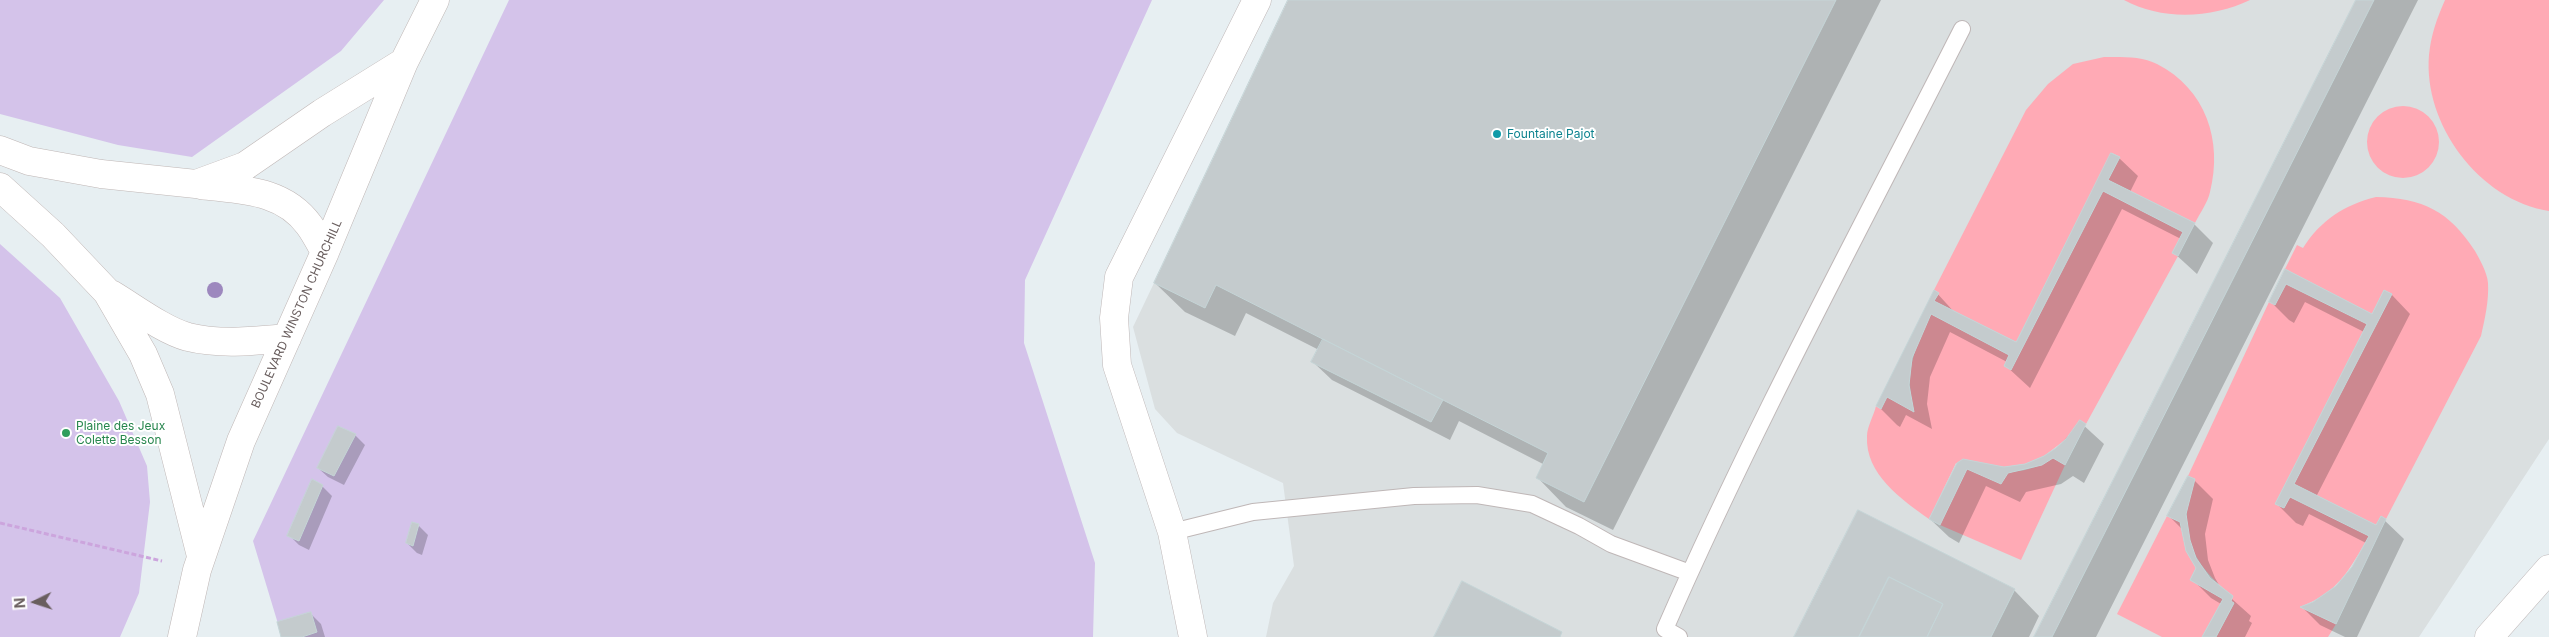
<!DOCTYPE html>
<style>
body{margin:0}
#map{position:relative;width:2549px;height:637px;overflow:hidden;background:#e7eff2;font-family:Inter,sans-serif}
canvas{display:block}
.north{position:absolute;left:10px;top:577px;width:50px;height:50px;-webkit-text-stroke:4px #fff;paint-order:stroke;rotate:266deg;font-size:14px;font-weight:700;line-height:20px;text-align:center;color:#695e5e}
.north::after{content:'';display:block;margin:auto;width:18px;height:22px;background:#695e5e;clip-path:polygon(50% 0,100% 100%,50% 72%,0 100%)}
</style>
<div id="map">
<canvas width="2549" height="637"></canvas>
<div class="north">N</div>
</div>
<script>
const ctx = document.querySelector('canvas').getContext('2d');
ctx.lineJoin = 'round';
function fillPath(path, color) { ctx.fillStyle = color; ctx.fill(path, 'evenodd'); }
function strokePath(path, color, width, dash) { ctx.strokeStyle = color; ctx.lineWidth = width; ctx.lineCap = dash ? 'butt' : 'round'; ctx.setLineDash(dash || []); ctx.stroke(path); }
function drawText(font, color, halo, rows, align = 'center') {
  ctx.font = font + ' Inter,sans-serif'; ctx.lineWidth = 4; ctx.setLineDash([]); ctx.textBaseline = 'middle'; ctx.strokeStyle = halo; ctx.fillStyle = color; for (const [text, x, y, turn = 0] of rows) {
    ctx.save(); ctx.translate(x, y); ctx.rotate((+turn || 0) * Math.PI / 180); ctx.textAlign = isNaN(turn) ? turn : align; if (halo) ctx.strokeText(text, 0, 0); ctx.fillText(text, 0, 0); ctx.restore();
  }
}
const industrial = new Path2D(`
 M1289 0H2549V439L2419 637H1266L1273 603 1294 566 1283 483 1177 433 1155 409 1133 327Z`);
const green = new Path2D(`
 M0 0H384L341 51 192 157 118 145 0 114Z
 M509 0H1152L1025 280 1024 343 1095 563 1093 637H282L253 541Z
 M0 244 60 298 119 401 147 466 150 502 139 593 120 637H0Z`);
const water = new Path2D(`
 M2124 0H2250C2213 18 2162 21 2124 0Z
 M2445 0H2549V211C2479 200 2423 124 2429 55 2431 35 2437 18 2445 0Z
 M2104 57C2121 57 2142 56 2157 64 2206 89 2223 141 2210 192 2208 202 2200 213 2195 223L2108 180 2120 157 2112 153 2016 342 1934 301 1939 293 1934 290 2026 110 2048 84 2073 64Z
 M2367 142a36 36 0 1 1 72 0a36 36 0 1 1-72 0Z
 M2103 191 2183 232 2172 253 2178 256 2086 424 2044 456 2025 464 2004 467 1956 463 1929 519C1901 499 1865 474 1867 436 1867 427 1874 415 1876 406L1881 409 1887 397 1914 411C1904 372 1914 349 1931 314L2009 355 2004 366 2011 370Z
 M2376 197C2423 198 2449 211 2475 251 2480 260 2487 272 2488 283 2489 301 2485 318 2481 336L2386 519 2381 516 2376 525 2294 484 2392 294 2384 290 2372 314 2285 269 2297 245 2303 248C2321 220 2344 205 2376 197Z
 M2286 284 2367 324 2275 504 2284 508 2290 497 2369 536C2349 570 2339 592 2300 607L2336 624 2328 637H2216L2234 604 2231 601 2233 596C2192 565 2175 530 2195 479L2188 476 2269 302 2275 305Z
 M2053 458 2065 465 2021 560 1940 525 1967 469C2000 472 2024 477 2053 458Z
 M2167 516 2180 522 2186 551 2196 568 2190 580 2223 599 2202 637H2162L2117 614Z`);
const shadow = new Path2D(`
 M1290 0H1881L1613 530 1566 507 1537 477 1543 464 1459 421 1450 440 1332 380 1313 362 1319 350 1246 313 1235 336 1185 312 1155 283Z
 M2358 0H2418L2096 637H2036Z
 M2119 158 2138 176 2130 192 2194 224 2213 243 2197 274 2174 253 2181 239 2122 209 2030 388 2006 366 2007 362 1950 332 1930 377 1927 404 1932 429 1906 415 1900 427 1897 425 1878 406 1935 291 1956 314 2017 344Z
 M2286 270 2373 315 2385 292 2392 295 2410 314 2316 497 2377 527 2382 518 2404 539 2357 637H2345L2320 625 2302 607 2314 603 2337 587 2353 568 2366 543 2309 514 2303 526 2296 523 2277 504 2364 332 2305 302 2294 323 2289 320 2270 301Z
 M2080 422 2104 444 2084 483 2073 476 2061 484 2026 492 2020 502 1986 486 1959 543 1949 537 1930 519 1957 464 2004 469 2025 465 2045 457 2057 449Z
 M355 435 365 445 344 485 328 477 318 468Z
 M2194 480 2213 499 2205 534 2208 560 2215 578 2222 590 2251 616 2249 621 2252 623 2245 637H2203L2221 604 2211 598 2192 579 2197 568 2183 530 2169 516Z
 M322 486 332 496 309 550 299 545 289 535Z
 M419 526 428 535 422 555 417 553 407 543Z
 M2014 590 2039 616 2029 637H1796Z
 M311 614 321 624 325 637H282Z`);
const building = new Path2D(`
 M1288 0H1836L1584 502 1536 478 1548 453 1443 400 1216 285 1205 308 1154 283Z
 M2356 0H2374L2052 637H2034Z
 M2111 153 2120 157 2108 180 2195 223 2178 256 2172 253 2183 232 2103 191 2011 370 2004 366 2009 355 1931 314 1912 358 1909 385 1914 412 1887 397 1881 409 1876 406 1934 290 1939 293 1934 301 2016 342Z
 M2285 269 2372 314 2384 290 2392 294 2294 484 2376 525 2381 516 2386 519 2336 624 2300 607 2313 602 2336 586 2352 567 2369 536 2290 497 2284 508 2275 504 2367 324 2286 284 2275 305 2269 302Z
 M1323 339 1443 400 1431 422 1311 362Z
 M2080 420 2086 424 2065 465 2053 458 2042 465 2008 473 2001 484 1967 469 1940 525 1929 519 1957 463 1963 459 2004 467 2025 464 2044 456 2056 448 2066 439Z
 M338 426 356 434 334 476 317 468Z
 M2188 476 2195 479 2186 514 2190 540 2196 558 2210 578 2233 596 2231 601 2234 603 2216 637H2202L2223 599 2190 580 2196 568 2186 551 2180 522 2167 516Z
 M312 479 323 485 299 541 287 536Z
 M1858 510 2015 589 1991 637H1927L1943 604 1889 577 1859 637H1794Z
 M412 522 419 524 413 546 406 543Z
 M1889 577 1943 604 1927 637H1859Z
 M1462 581 1562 632 1560 637H1434Z
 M311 612 317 632 302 637H281L277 622Z`);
const path = new Path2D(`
 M0 523 162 561`);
const lane = new Path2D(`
 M1172 532 1253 512 1414 496 1477 495 1532 504 1579 526 1611 544 1690 573
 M1679 637 1665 629C1754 425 1861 228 1962 29`);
const street = new Path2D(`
 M1193 637 1172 532 1117 365 1114 318 1119 277 1257 0
 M2489 637 2549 569`);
const secondary = new Path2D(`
 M0 150 29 161 101 174 196 184 245 166 322 113 404 62
 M201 185C240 190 283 189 309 225 315 233 320 243 325 252
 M0 187 53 235 107 292 143 354 160 394 201 556
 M111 294C133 307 163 330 188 337 220 345 255 341 287 338
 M182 637 197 570 241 441 325 252 404 62 435 0`);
const trees = [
 [215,290]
];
const markers = [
 [1497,134,5,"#0f9aa8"],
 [66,433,5,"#2e9e5b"]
];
const cultureNames = [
 ["Fountaine Pajot",1507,134]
];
const streetNames = [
 ["BOULEVARD WINSTON CHURCHILL",297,314,-66]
];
const leisureNames = [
 ["Plaine des Jeux",76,426],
 ["Colette Besson",76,440]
];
fillPath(industrial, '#dadfe0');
fillPath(green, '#d4c3ea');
fillPath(water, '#ffaab5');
fillPath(shadow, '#0003');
fillPath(building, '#c4cbcd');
strokePath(building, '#c5d5d7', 1);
strokePath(lane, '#bfb7b7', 18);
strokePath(street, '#bfb7b7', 29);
strokePath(secondary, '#bfb6b5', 29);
strokePath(path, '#cca5dd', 3, [5, 2.5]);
strokePath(lane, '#fff', 16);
strokePath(street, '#fff', 28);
strokePath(secondary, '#fff', 28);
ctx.fillStyle = '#9d88be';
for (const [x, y] of trees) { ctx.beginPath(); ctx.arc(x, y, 8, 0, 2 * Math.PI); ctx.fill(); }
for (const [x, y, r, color] of markers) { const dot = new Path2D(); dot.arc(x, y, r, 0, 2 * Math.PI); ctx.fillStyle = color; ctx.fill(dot); strokePath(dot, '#fff', 2); }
drawText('12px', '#0d838f', '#fff', cultureNames, 'left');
drawText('12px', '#695e5e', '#fff', streetNames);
drawText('12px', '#27864d', '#fff', leisureNames, 'left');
</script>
